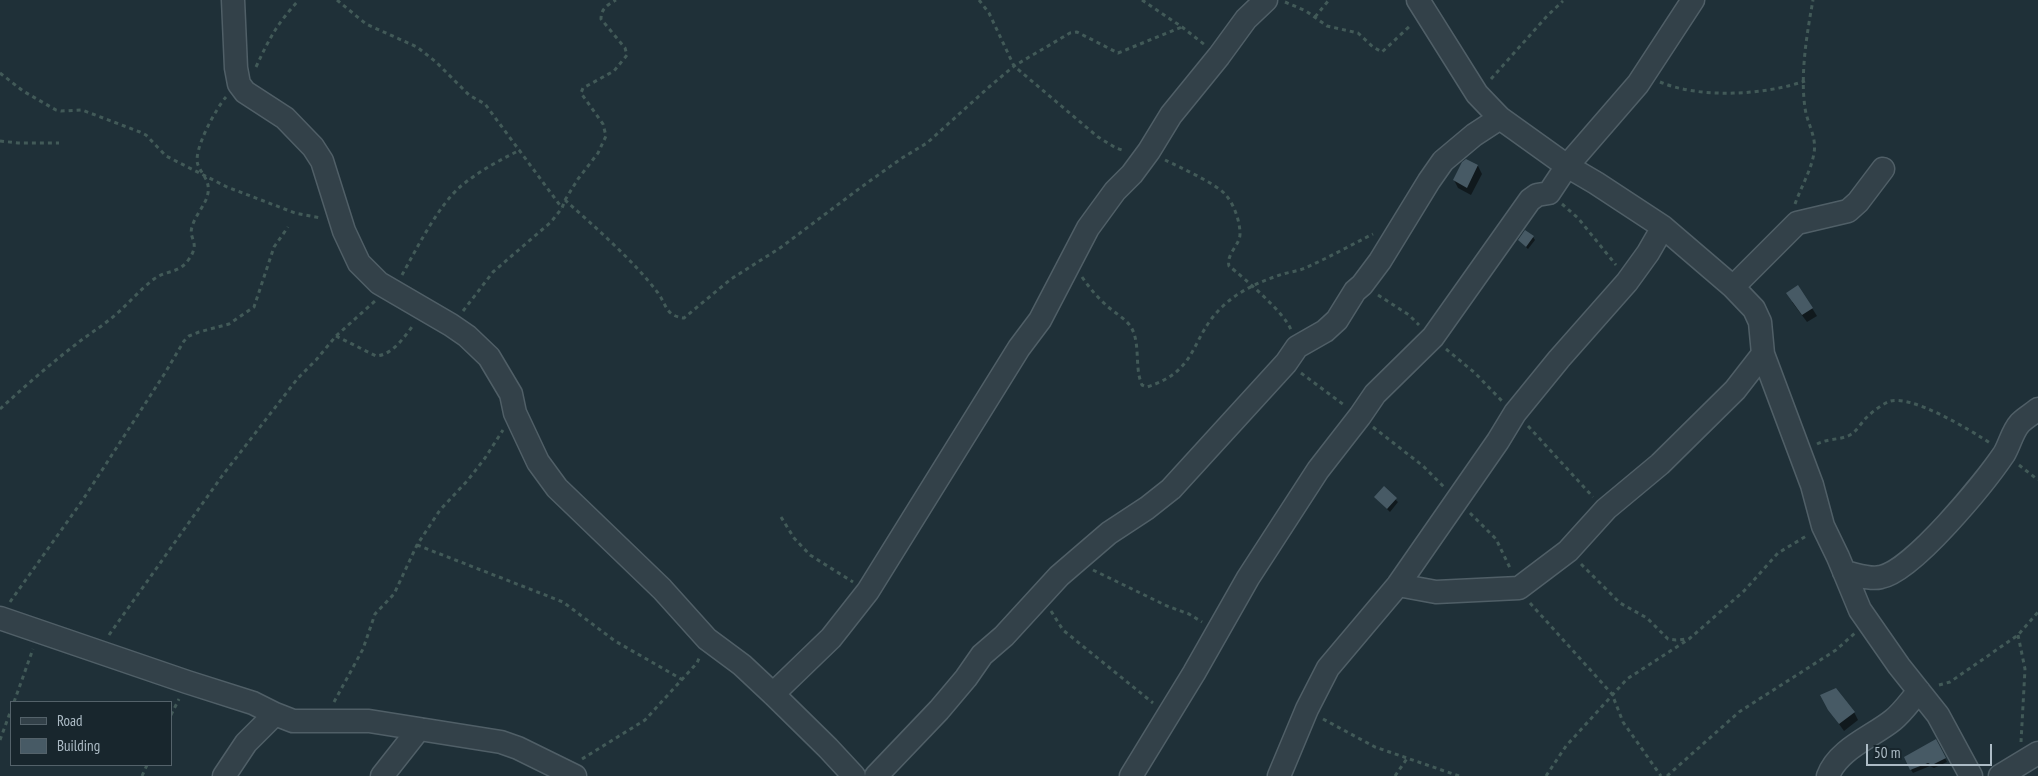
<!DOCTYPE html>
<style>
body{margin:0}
#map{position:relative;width:2038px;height:776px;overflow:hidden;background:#1f3038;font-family:"PT Sans Narrow",sans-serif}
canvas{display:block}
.legend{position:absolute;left:10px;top:701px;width:162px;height:65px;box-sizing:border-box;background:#18262d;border:1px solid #54626a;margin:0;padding:6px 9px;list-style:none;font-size:15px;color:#adbcc6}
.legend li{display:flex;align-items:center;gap:10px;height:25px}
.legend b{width:25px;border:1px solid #54626a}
.scale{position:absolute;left:1866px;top:744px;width:126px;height:22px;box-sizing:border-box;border:2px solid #adbcc6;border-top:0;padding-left:6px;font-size:15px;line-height:18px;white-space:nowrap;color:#adbcc6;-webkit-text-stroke:4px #18262d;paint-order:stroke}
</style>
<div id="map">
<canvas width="2038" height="776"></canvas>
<ul class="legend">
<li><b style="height:6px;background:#334149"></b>Road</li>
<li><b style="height:14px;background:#475a65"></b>Building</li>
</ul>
<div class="scale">50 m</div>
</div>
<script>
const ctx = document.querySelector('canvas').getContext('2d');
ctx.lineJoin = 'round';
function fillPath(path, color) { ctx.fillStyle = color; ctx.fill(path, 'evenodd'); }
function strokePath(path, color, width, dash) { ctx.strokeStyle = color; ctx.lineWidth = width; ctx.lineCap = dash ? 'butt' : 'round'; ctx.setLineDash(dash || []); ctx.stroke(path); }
const shadow = new Path2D(`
 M1466 160 1478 166 1482 174 1471 195 1458 188 1454 180Z
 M1533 237 1535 240 1528 249 1519 240Z
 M1792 302 1812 308 1817 316 1807 322Z
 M1384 488 1398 502 1390 512 1375 497Z
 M1854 712 1858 720 1844 731 1834 717Z
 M1936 741 1947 762 1934 768 1930 766 1913 773 1911 770Z`);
const building = new Path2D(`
 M1466 159 1478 165 1467 188 1453 180 1462 162Z
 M1525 230 1534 236 1526 247 1518 240Z
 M1798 285 1813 308 1802 315 1786 293Z
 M1384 486 1397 498 1387 509 1374 497Z
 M1836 688 1855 712 1839 724 1828 710 1820 695Z
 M1936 739 1946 758 1932 765 1928 763 1910 770 1904 757Z`);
const path = new Path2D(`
 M337 0 366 24 417 47 436 62 469 95 485 104 562 208
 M979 0 989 13 1014 66 1098 137 1116 148 1125 151
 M1142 0 1182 27 1205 45
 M1285 2 1306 11 1327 26 1358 33 1373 47 1382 52 1411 25
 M1315 17 1329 0
 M256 67C270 37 277 24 299 0
 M0 73 23 91 56 110 61 111 82 110 140 132 146 135 166 156 227 187 295 213 321 218
 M1491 79 1547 16 1563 1
 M1660 82C1700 99 1765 95 1805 81
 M0 141 18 143H59
 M1165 160C1179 167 1215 183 1225 194 1234 204 1240 221 1240 234 1240 245 1226 254 1229 266 1244 278 1285 313 1291 330
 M565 200C595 227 634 261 658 293 667 306 666 316 684 318L731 279 780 248 860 188 902 158 927 143 989 87 1014 66 1070 33 1077 32 1118 53 1182 27
 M1562 204 1578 218 1616 265
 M1795 204C1801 187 1811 171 1814 153 1817 137 1807 123 1805 108 1800 74 1807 33 1813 0
 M402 275C417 248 438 206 461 186 479 171 500 160 520 150
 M1082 277C1089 287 1096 296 1105 304 1113 312 1125 318 1131 327 1141 344 1134 367 1142 385L1147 387C1200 370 1189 338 1223 306 1240 290 1261 281 1283 274 1290 272 1298 271 1305 268 1328 258 1351 245 1373 234
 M1378 295 1409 315 1419 325
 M463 311 493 272 551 222 562 208 565 200 578 179 598 153 606 136 603 124 581 93 583 88 614 71 627 55 625 48 601 19C601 9 607 5 616 0
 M336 336 376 356C393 355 405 336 414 324
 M1446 349 1475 373 1502 401
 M1301 373 1344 405
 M0 409C24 387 49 365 75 345 86 336 98 329 109 320 125 308 138 291 154 279 166 270 179 274 189 259 201 242 188 239 192 227 195 215 206 205 208 193 210 180 202 175 198 165 192 151 217 107 226 97
 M1528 426 1593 497
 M1373 427 1423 466 1444 487
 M1817 444C1829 438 1841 440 1850 435 1857 431 1861 423 1866 418 1872 412 1881 405 1888 402 1908 392 1972 431 1990 443
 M2019 465 2038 480
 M1470 513 1496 539 1511 570
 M781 517 794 538 810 555 853 582
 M417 545 563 602 615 641 683 680
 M1581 564 1620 603 1647 618 1668 639 1676 640 1688 639
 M1093 570 1167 606 1189 614 1202 622
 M10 602 82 501 165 373 184 341 189 336 199 332 229 324 254 307 274 247 288 227
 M1530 603 1612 694 1623 722 1661 776
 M1051 611 1063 630 1153 703
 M109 635 222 476 298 378 316 360 336 336 375 301
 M2018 635 2025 669 2021 742
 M1939 685 1950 682 2018 635 2038 612
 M14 702 33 649
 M334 702 363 649 375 614 394 594 417 545 440 510 468 480 485 458 503 430
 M171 715 179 699
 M1323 719 1375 747 1459 776
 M0 740 11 710
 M582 759 645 720 697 663 700 656
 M142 776 147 765
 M1395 776 1408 757
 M1546 776 1566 746 1627 679 1689 639 1744 591 1778 553 1808 535
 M1667 776 1739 712 1836 650 1855 633`);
const minor = new Path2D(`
 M233 0 236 68 239 84 245 92 285 118 313 147 322 161 344 231 359 263 379 283 451 325 467 336 489 357 511 394 515 413 538 462 557 488 662 589 707 639 742 665 773 694 828 748 854 776
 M1418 0 1477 94 1500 118 1567 166 1596 183 1663 227 1733 287 1754 309 1760 322 1763 354 1812 485 1823 526 1838 557 1860 610 1899 666 1938 715 1971 776
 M1733 287 1797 223 1848 211 1858 202 1883 169
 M1844 572C1856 574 1869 580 1881 577 1913 571 1985 482 2004 454 2010 444 2012 432 2020 423 2025 418 2032 414 2038 409
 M1398 585 1436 592 1519 588 1568 551 1606 509 1660 464 1735 390 1763 354
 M0 618 187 682 253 703 275 714 293 721H369L501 742 518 748 575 776
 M773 694 831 638 868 591 1019 348 1040 320 1088 228 1115 191 1132 174 1149 151 1171 115 1219 56 1246 19 1266 0
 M224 776 246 743 275 714
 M382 776 419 729
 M876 776 939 710 966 678 982 655 1004 636 1059 576 1109 533 1147 508 1171 489 1286 363 1297 347 1325 331 1337 320 1355 291 1362 285 1380 261 1429 181 1443 161 1474 135 1500 118
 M1131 776 1194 673 1248 578 1318 470 1360 416 1375 394 1433 337 1530 200 1537 195 1549 193 1567 166 1638 84 1693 0
 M1279 776 1307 709 1328 668 1398 585 1498 441 1515 413 1559 359 1627 282 1648 253 1663 227
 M1828 776C1838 749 1872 737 1893 720 1903 712 1911 700 1919 691
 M2000 776 2038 753`);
fillPath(shadow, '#0007');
fillPath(building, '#475a65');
strokePath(minor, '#505f67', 25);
strokePath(path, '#425a58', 3, [4, 4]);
strokePath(minor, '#334149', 22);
</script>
